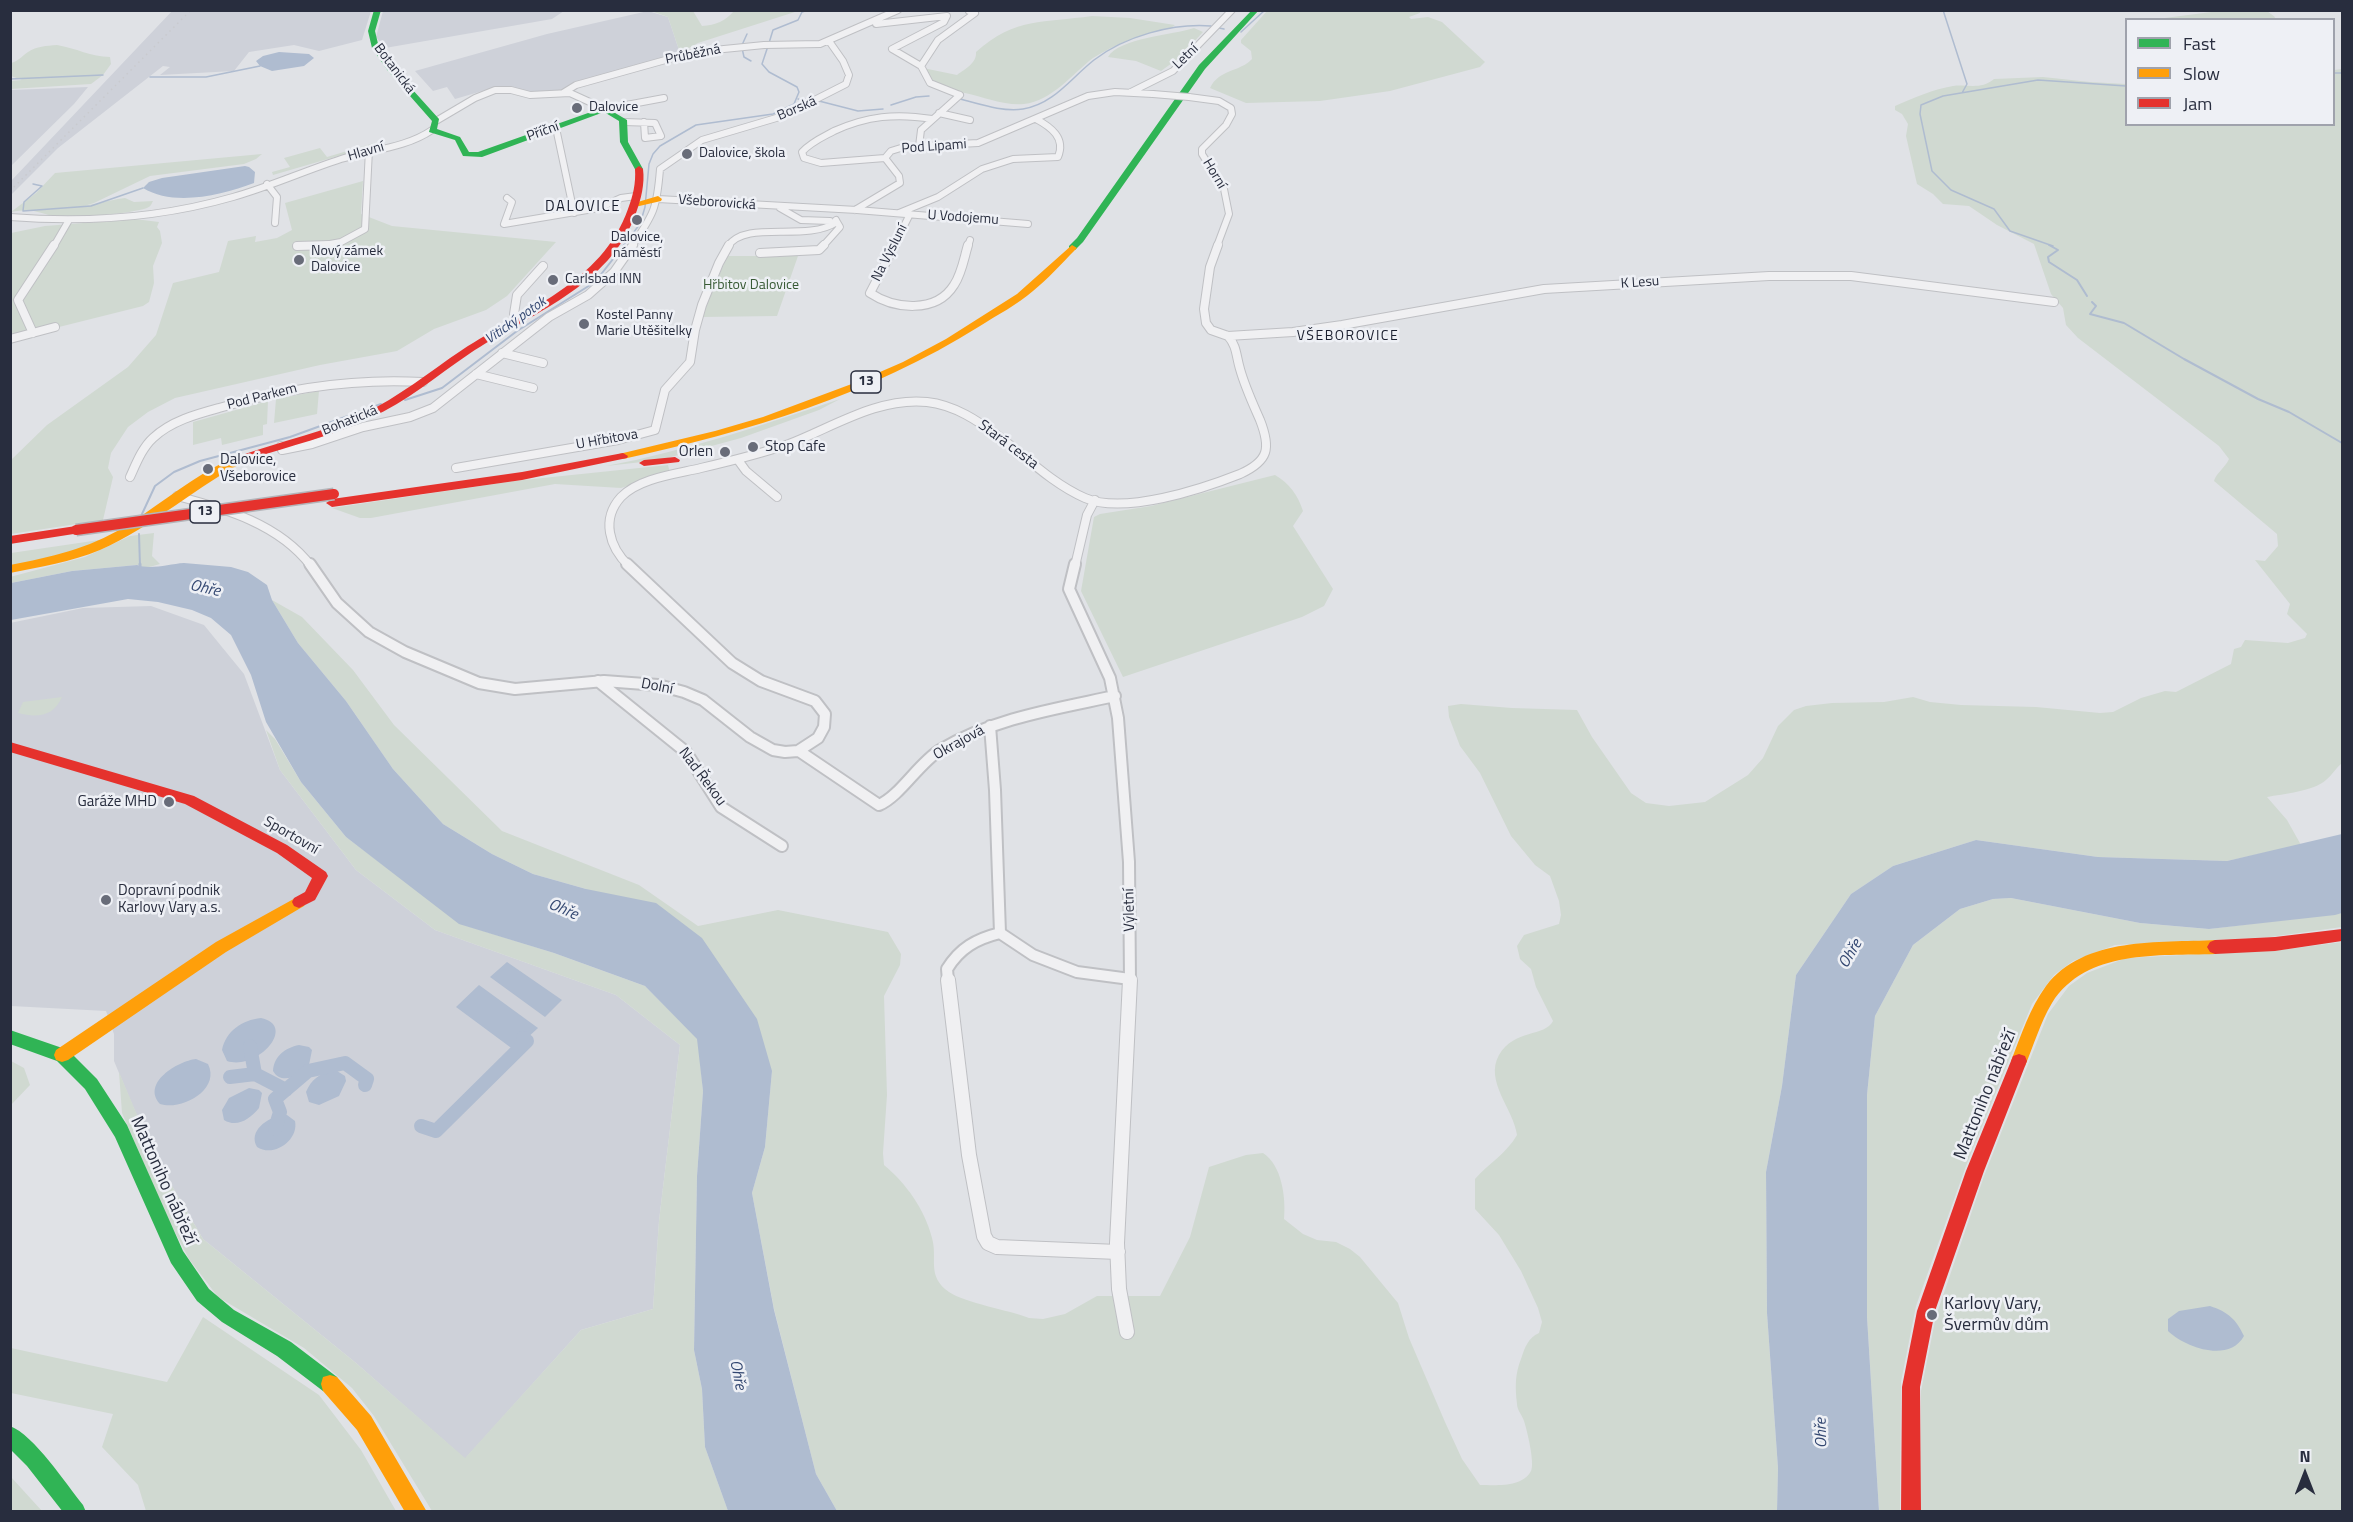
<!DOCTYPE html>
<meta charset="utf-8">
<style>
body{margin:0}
#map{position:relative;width:2353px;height:1522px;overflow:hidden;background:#e0e2e6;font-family:"Titillium Web",sans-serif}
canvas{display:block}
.frame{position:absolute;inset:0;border:12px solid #282d3e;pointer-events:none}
.legend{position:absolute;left:2125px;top:18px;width:210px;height:108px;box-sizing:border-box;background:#eef0f5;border:2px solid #9fa2ac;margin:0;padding:8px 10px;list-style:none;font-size:18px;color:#282d3e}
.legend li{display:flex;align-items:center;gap:12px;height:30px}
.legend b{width:30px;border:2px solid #9fa2ac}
.north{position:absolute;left:2275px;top:1444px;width:60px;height:60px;-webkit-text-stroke:4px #eef0f5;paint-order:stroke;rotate:0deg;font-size:16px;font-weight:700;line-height:24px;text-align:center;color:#282d3e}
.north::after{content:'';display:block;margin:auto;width:21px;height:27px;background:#282d3e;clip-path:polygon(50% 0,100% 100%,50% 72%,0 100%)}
</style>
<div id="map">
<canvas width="2353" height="1522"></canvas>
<div class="frame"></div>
<ul class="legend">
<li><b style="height:8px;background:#30b455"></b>Fast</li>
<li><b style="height:8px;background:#ff9f0a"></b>Slow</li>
<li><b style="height:8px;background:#e5322d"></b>Jam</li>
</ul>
<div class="north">N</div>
</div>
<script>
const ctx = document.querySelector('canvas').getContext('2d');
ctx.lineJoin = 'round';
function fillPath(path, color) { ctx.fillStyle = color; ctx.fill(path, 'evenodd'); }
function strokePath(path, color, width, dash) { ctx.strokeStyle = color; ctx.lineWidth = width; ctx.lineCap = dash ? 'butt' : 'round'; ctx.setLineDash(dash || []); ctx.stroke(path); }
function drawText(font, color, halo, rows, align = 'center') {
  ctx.font = font + ' "Titillium Web",sans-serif'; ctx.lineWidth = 5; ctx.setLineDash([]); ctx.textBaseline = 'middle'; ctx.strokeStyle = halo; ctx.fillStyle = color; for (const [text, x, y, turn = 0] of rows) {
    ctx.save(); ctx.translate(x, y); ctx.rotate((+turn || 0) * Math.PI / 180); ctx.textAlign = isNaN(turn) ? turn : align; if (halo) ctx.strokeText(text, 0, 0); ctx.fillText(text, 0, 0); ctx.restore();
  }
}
const built = new Path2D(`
 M173 10 371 11 362 40 319 51 294 45 249 52 234 71 160 75 170 67 163 66 58 148 11 195V181Z
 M383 11H564L552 19 385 48 376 37Z
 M648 11 668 17 680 53 554 92 536 93 519 89 496 87 455 99 447 87 433 91 415 71 547 34Z
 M88 87 74 104 11 166V90Z
 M151 606 204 625 244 674 280 770 356 870 435 930 616 995 680 1045 659 1221 653 1309 581 1330 465 1459 356 1363 203 1239 154 1155 134 1109 114 1061V1034L106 1011 11 1006 10 623 83 608Z`);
const green = new Path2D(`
 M2227 10 2267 11 2275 17 2274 20 2157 19Z
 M651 11H693L702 26C716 25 725 21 734 11H798L698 43 680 53 668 17Z
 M1267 11H1420V13L1409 17 1411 19 1428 17 1442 22 1485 62 1480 67 1390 91 1320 101 1246 103 1210 88C1219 69 1240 72 1252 59L1251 51 1241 43V40Z
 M1092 16 1130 18 1175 25 1171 28C1145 33 1115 44 1093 58 1072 74 1052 101 1024 104 1005 106 984 97 965 93 949 91 929 84 923 68L957 75C965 69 977 63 976 52 1015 17 1044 23 1092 16Z
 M1194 28 1203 32 1179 58 1161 71 1136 61 1108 57C1119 38 1173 35 1194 28Z
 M57 45C76 48 91 57 110 57L111 64 103 75 91 84 11 89V81L22 80 11 76V63C18 61 21 57 28 52 37 46 46 46 57 45Z
 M2342 69V763C2336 768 2332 775 2326 780 2314 791 2283 794 2267 797L2287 820 2301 845 2227 861 2098 857 1976 840 1893 866 1851 894 1796 975 1782 1086 1766 1172 1767 1313 1778 1468 1777 1511H837L816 1474 774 1309 752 1193 765 1147 772 1071 586 889 533 874 492 854 443 824 393 769 346 701 298 643 272 600 302 617 353 670 394 725 502 831 639 885 698 926 778 910 888 932 901 954 900 965 884 996 887 1095 883 1153 884 1165C906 1183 925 1210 932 1238 938 1259 926 1276 949 1292 965 1303 1009 1310 1029 1318L1043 1319 1065 1314 1097 1296H1160L1190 1237 1209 1167 1246 1155 1263 1153C1282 1165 1286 1198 1284 1219L1303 1234 1317 1240 1336 1242 1350 1249 1360 1257 1398 1303 1409 1338 1445 1422 1462 1459 1480 1485C1495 1485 1522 1488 1531 1471 1535 1463 1527 1430 1524 1421 1522 1415 1517 1410 1517 1404 1515 1387 1515 1374 1521 1359 1525 1347 1528 1338 1539 1333L1542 1322 1538 1308 1521 1271 1499 1235 1475 1209V1179C1488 1164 1507 1153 1517 1135 1514 1110 1484 1081 1499 1055 1514 1029 1545 1037 1553 1021L1536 987 1531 969 1520 959 1517 946 1524 935 1559 924 1561 915 1559 901 1550 876 1535 865 1511 836 1480 773 1460 746 1449 717 1448 706 1461 704 1512 708 1577 710 1592 737 1631 793 1646 803 1669 806 1705 802 1748 775 1763 758 1778 726 1794 710 1806 706 1832 703 1884 702 1913 697 1930 702 1961 705 2036 707 2100 713 2113 712 2141 698 2165 691 2176 692 2231 664 2234 649 2241 647 2245 640 2288 643 2305 638 2307 634 2287 614 2290 604 2255 560 2265 561 2278 546 2277 534 2214 481C2216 473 2225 468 2229 459L2219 446 2078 338 2066 325 2063 308 2051 294 2034 244 1997 225 1969 206 1943 204 1933 194 1917 184 1906 136 1908 124 1902 114 1895 110V106C1913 98 1934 89 1953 86 1968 84 1981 90 1994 79L2043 77 2090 82 2126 84V124H2334V70Z
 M381 141 383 143 273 175 272 172 290 167 284 158 320 148 327 157Z
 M262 154 256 159 244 164 150 176 94 203 84 206 118 199 125 198 134 202 153 201C151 205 151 206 147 208 135 213 65 220 52 216 35 211 30 209 11 212L36 193 55 173Z
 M363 181 361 214 392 226 556 242 507 296 486 310 434 329 397 351 320 365 175 398 148 412 128 427 111 453 108 468 113 477 103 520 11 534V460L47 425 128 367 156 335 173 283 219 272 228 241 256 236 255 242 277 238 292 230 285 203Z
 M135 219 159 222 157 227 160 231 162 243 153 266 154 283 149 302 143 306 11 339V233L45 226Z
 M727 256H798L777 316 702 317Z
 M319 391 317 414 274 423 276 399Z
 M840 399 819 410 741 438 660 460 606 466C686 451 763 425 840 399Z
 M268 401 267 424 263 425V435L222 445 221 438 193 445V422Z
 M668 465 670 473 621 488 555 484 371 518H360L332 508 514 481Z
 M1275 475C1289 483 1298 495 1303 511L1293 526 1333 589 1324 606 1302 617 1123 677 1081 591 1094 517 1100 514 1151 506Z
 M154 533 152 556 160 564 146 568 137 565 72 571 11 583 10 577 85 557 130 536Z
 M106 539 65 554 11 567V553Z
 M62 697C53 717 37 718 18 713L23 702Z
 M266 730 275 739 301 782 346 837 464 925 554 953 645 986 698 1039 703 1091 697 1176 694 1350 702 1389 705 1447 728 1511H432L374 1416 352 1388 304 1348 218 1297 189 1259 166 1215 122 1113 119 1072 154 1155 203 1239 356 1363 465 1458 581 1330 653 1309 659 1221 680 1045 616 995 435 930 356 870 280 770Z
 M2011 898 2140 923 2209 929 2342 913V927L2270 937 2115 945 2073 961 2054 975 2032 1004 1966 1166 1916 1306 1901 1382 1900 1512 1879 1511 1867 1317V1095L1875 1016 1913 945 1960 909 1993 899Z
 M2342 942V1511L1921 1512V1391L1936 1316 1984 1176 2048 1014 2069 986 2087 973 2126 958 2280 950Z
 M11 1061 24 1068 30 1085 11 1105Z
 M203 1317 319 1395 361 1450 396 1511H146L138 1485 102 1447 113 1414 11 1393V1348L167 1382Z
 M11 1477 42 1511H11Z`);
const water = new Path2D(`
 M279 52 309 54 314 58 304 66 272 71 260 66 256 61 263 56Z
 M245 166 249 167 255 172 254 183C222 195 174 207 143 188L149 182 162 178Z
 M184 563 231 567 248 572 267 585 272 600 298 643 346 701 393 769 443 824 492 854 533 874 586 889 656 903 702 938 757 1019 772 1071 765 1147 752 1193 774 1310 816 1474 837 1511H728L705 1447 702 1389 694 1350 697 1176 703 1091 697 1039 645 986 554 953 459 924 346 837 301 782 266 722 251 675 231 635 211 618 192 610 158 602 128 599 11 620V583L72 571 137 565C151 570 169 564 184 563Z
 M2342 834V913L2335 915 2209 929 2140 923 2011 898 1993 899 1960 909 1913 945 1875 1016 1867 1095V1317L1879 1511H1777L1778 1468 1767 1313 1766 1172 1782 1086 1796 975 1851 894 1893 866 1976 840 2098 857 2227 861Z
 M507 962 562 1000 545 1017 490 977Z
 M479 985 538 1028 514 1050 456 1007Z
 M261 1018C298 1026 257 1071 227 1061L222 1050C226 1031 242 1020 261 1018Z
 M299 1045 309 1047 312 1050 309 1065C301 1075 282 1086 273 1071 274 1056 285 1048 299 1045Z
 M196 1059 208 1064C221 1090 181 1111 160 1104 141 1083 178 1061 196 1059Z
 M337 1071 345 1076 346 1081 339 1096 319 1105 309 1102 306 1092C311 1079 323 1070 337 1071Z
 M249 1088 259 1090 262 1093 259 1108C250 1119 237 1128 224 1120L222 1110 229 1098Z
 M282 1115H287L295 1121C299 1140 274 1158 257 1147 248 1131 267 1118 282 1115Z
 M2210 1306C2228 1312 2236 1319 2244 1336 2229 1363 2186 1348 2168 1331V1319L2179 1311Z`);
const streamFar2 = new Path2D(`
 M1943 10 1967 84 1962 93
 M1219 28 1224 29
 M1241 32 1265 10
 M769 43 773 30 798 20 802 12 808 10
 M742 45 747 34
 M742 48 744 57 751 61
 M2334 73H2342
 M150 77H206L260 66
 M10 79 103 75
 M798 99 811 100
 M960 99C980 104 1002 112 1023 109 1054 104 1071 78 1094 60 1125 36 1173 23 1211 26
 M819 101 858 111 883 109
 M891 105 916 97 929 96
 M33 184 42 186 24 202 23 211 91 206 143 188
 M623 246 640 224 645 207 649 164 653 154 660 146 696 125 773 114 794 104 799 92 797 87 769 72 762 64 768 46
 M2053 246 2010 231 1994 209 1951 190 1932 171 1920 114 1921 105 1943 96 2038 80 2126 86`);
const streamFar1 = new Path2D(`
 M2049 245 2058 250 2048 257 2049 262 2077 280 2087 296
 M2092 302 2096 306 2090 314 2124 323 2184 359 2258 399 2289 412 2342 443
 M405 400 442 388 517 331 595 282 624 245
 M142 514 155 486 174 472 200 461 290 437 381 404
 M139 534 140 566`);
const stream = new Path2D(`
 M140 564V568`);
const canal = new Path2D(`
 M250 1046 255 1074 286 1090
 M230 1077 255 1074
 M421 1126 436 1131 527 1041 523 1038
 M275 1129 280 1112 275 1099 308 1071 345 1063 367 1079 365 1085`);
const streetFar3 = new Path2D(`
 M876 24 947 16 944 22 892 49 921 66
 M921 66 938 40 975 13 969 11
 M921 66 930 83 960 95
 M1131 92 1173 71 1232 10
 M563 93 576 85 694 52 764 45 820 44 898 10
 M1189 97 1219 101 1231 108 1232 114 1226 125 1202 149V154L1224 189 1229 214 1217 246
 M939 113 970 120
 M436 121 475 98 495 90H511L530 95 570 93 605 109 664 98
 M624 122 655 123 661 136 645 138 644 122
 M556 128 574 213
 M919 146 921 130 960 95
 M885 158 891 151 904 147 978 143 1088 96 1115 92 1153 94
 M885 158 821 163 804 158 802 152C811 142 823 137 834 131 867 116 896 113 932 119
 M267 184 277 197 275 223
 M507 198 512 202 504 224 599 208 621 198 636 196
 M658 199 857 210 1028 224
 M780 208 801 220 830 221
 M855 210 900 183 899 176 885 158
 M899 213 938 197 982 169 1013 159 1058 157C1066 138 1051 127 1036 119
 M10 217C85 223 160 218 233 197 269 187 304 171 341 159 370 150 406 148 432 130
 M54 246 69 220
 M319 246 341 242 365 229 369 150
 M632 246C654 214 657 208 660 169L702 140 783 116 846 84 849 75 843 61 829 41
 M728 246C747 219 805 243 837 222L836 220
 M823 246 840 227 837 222
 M894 246 910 214
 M968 246 970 240`);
const streetFar2 = new Path2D(`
 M895 245 870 293C894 309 936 314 954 285 962 273 964 258 968 245
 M1218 245 1210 267 1204 309 1206 323 1211 330 1228 336 1293 332 1342 325 1544 289 1769 276H1851L2054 302
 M297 246 330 245
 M760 253 819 250 824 245
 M518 320 514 314 517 295 543 266
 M33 333 18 300 54 245
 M10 339 55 327
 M502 353 543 363
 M476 374 533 388
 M281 446 282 450 312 444 363 427 410 417 433 408 549 317 588 295 614 272 633 245
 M738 460 746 471 777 497
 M456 468 618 440 655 430 665 390 690 362 695 330 702 305 719 263 729 245
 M130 477C136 464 142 448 153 438 171 421 197 414 219 408 287 388 353 378 423 382
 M177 496C226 509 279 524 311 566
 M629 566C609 547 601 519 621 497 639 478 676 474 701 468 731 461 760 454 789 444 833 427 878 397 927 402 955 405 978 421 1000 437 1027 458 1053 484 1085 498 1124 515 1202 489 1240 474 1269 461 1271 448 1260 420 1253 404 1245 387 1240 369 1236 356 1237 346 1228 336
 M1075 566 1087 515 1095 500`);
const streetFar1 = new Path2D(`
 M310 564 337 603 369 632 405 652 479 683 515 689 604 681 658 685 684 692 703 700 750 737 773 750 785 752 798 751 818 738 824 727 825 714 815 701 761 681 732 663 627 564
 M1075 564 1069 589 1110 678 1118 718 1129 862 1130 981
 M598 681 686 752 721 807 782 846
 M990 726 995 790 1000 933 1033 955 1077 972 1130 979
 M799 751 879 805C900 796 918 764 940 750 994 718 1055 709 1115 696
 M948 981 947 969C960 948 976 939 1000 933`);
const street = new Path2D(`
 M948 980 969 1155 984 1236 988 1243 997 1247 1118 1252
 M1127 1332 1119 1289 1117 1243 1130 980`);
const fast = new Path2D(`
 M374 10H381L375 31 379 48 393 68 439 119 437 129 460 137 469 152H478L605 107 627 120 628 142 643 169 636 171 620 142 619 121 604 112 482 157 463 156 455 140 429 132 432 121 388 71 372 48 368 31Z
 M1252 10H1259L1205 69 1083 242 1075 250H1069V246L1077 238 1199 65Z
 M10 1030 68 1050 97 1079 127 1125 183 1251 209 1289 234 1310 291 1342 337 1377 339 1384 337 1391 330 1393 323 1391 277 1356 222 1322 197 1301 171 1263 115 1137 85 1089 57 1061 10 1044Z
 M10 1426C34 1435 66 1484 83 1505L86 1512H63L27 1466 10 1449Z`);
const slow = new Path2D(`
 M658 196 662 199 661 201 635 207 631 204Z
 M1072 245 1077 248 1075 250C1061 264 1048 279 1033 291 1017 305 997 315 980 326 870 395 748 432 623 459L618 456 619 454 715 431 763 417 857 382 903 362 946 339 1017 294Z
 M246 454 251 457 250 459C197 485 153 527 100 550 71 562 40 567 10 573V565C51 557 88 549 124 527 161 505 205 465 246 454Z
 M299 896 304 898 306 902 304 906 226 952 68 1060 62 1062 56 1060 54 1055 56 1050 216 942Z
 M2215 940 2220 942 2223 947 2220 952 2215 954C2159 956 2086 949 2052 1003 2040 1023 2034 1045 2025 1066L2019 1068 2013 1066 2011 1061C2021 1035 2030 1008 2046 986 2084 936 2160 943 2215 940Z
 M330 1375 337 1377 371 1416 427 1512H405L357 1430 323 1391 321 1384 323 1377Z`);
const jam = new Path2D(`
 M639 166 643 169C645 184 641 199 636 213 610 287 529 314 469 354 436 376 407 402 370 418 332 436 290 446 250 459H242V455C282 441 324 432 363 414 399 397 429 372 462 350 523 310 602 283 628 209 633 196 636 183 635 169Z
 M623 453 628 456 627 458 522 480 332 507 326 503 332 499 522 472Z
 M675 457 680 460 679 462 644 466 639 463 644 460Z
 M76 526 82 530 80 533 10 544V536Z
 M10 742 194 796 287 845 326 872 328 876 315 900 299 908 294 906 292 902 294 898 305 892 312 878 277 853 185 804 10 752Z
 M2342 929V941L2275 951 2215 954 2210 952 2207 947 2210 942 2215 940 2275 937Z
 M2019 1054 2025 1056 2027 1061 1984 1171 1935 1311 1920 1387 1921 1512H1901L1902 1387 1917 1311 1966 1171 2011 1061 2013 1056Z`);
const rail = new Path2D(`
 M10 191 191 10`);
const streetBridge = new Path2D(`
 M1153 94 1189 97`);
const jamBridge = new Path2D(`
 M76 530 334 494`);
const markers = [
 [577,108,6,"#686c79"],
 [687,154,6,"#686c79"],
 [637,220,6,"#686c79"],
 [299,260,6,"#686c79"],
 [553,280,6,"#686c79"],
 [584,324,6,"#686c79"],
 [753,447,6,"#686c79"],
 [725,452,6,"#686c79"],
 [208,469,6,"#686c79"],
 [169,802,6,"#686c79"],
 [106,900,6,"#686c79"],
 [1932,1315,6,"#686c79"]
];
const farStreetnames = [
 ["Průběžná",693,55,-11],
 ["Letní",1186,57,-44],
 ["Botanická",394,69,53],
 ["Borská",797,109,-23],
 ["Příční",543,132,-20],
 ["Pod Lipami",934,147,-4],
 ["Hlavní",366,152,-16],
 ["Horní",1214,174,59],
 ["Všeborovická",717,203,4],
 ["U Vodojemu",963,218,4],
 ["Na Výsluní",890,253,-63],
 ["K Lesu",1640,283,-4],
 ["Pod Parkem",262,397,-14],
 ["Bohatická",350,421,-22],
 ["U Hřbitova",607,440,-10]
];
const farPoinames = [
 ["Dalovice",589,108],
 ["Dalovice, škola",699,154],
 ["Dalovice,",637,238,"center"],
 ["náměstí",637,254,"center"],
 ["Nový zámek",311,252],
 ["Dalovice",311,268],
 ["Carlsbad INN",565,280],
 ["Kostel Panny",596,316],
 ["Marie Utěšitelky",596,332]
];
const farParknames = [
 ["Hřbitov Dalovice",751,286]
];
const farWaternames = [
 ["Vitický potok",516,321,-35]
];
const farNeighbourhoodnames = [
 ["VŠEBOROVICE",1348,337]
];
const shields = [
 [866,382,30],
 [205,512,30]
];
const shieldNames = [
 ["13",866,382],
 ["13",205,512]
];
const farQuarternames = [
 ["DALOVICE",583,207]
];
const streetNames = [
 ["Stará cesta",1008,445,37],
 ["Dolní",657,687,11],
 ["Okrajová",959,743,-29],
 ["Nad Řekou",702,777,53],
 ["Sportovní",291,836,30],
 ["Výletní",1130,910,-91]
];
const poiNames = [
 ["Stop Cafe",765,447],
 ["Orlen",713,452,"right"],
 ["Dalovice,",220,460],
 ["Všeborovice",220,477],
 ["Garáže MHD",157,802,"right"],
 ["Dopravní podnik",118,891],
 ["Karlovy Vary a.s.",118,908]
];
const waterNames = [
 ["Ohře",205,589,13],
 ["Ohře",563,910,23],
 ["Ohře",1851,954,-59],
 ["Ohře",737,1375,79],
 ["Ohře",1822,1433,-91]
];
const nearStreetnames = [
 ["Mattoniho nábřeží",1986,1095,-68],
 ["Mattoniho nábřeží",163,1181,66]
];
const nearPoinames = [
 ["Karlovy Vary,",1944,1305],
 ["Švermův dům",1944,1326]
];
fillPath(built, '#ced1d9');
fillPath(green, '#d0d9d1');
fillPath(water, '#afbcd0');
strokePath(streamFar2, '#afbcd0', 1.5);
strokePath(streamFar1, '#afbcd0', 2);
strokePath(stream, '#afbcd0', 3);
strokePath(canal, '#afbcd0', 14);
strokePath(streetFar3, '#bfc0c4', 8);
strokePath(streetFar2, '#bfc0c4', 10);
strokePath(streetFar1, '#bfc0c4', 14);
strokePath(street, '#bfc0c4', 16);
strokePath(streetFar3, '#f0f0f2', 6);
strokePath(streetFar2, '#f0f0f2', 8);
strokePath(streetFar1, '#f0f0f2', 10);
strokePath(street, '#f0f0f2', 14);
fillPath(fast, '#30b455');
fillPath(slow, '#ff9f0a');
fillPath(jam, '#e5322d');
strokePath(rail, '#c9cace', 1.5, [1.5, 4]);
strokePath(streetBridge, '#bfc0c4', 8, []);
strokePath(jamBridge, '#b3b5ba', 13, []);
strokePath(streetBridge, '#f0f0f2', 6);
strokePath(jamBridge, '#e5322d', 10);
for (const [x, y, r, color] of markers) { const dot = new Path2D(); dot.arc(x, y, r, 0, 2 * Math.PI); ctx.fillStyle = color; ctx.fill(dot); strokePath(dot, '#eef0f5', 2); }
drawText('14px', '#282d3e', '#eef0f5', farStreetnames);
drawText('14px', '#282d3e', '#eef0f5', farPoinames, 'left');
drawText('14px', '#385a35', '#eef0f5', farParknames);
drawText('italic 14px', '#334771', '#eef0f5', farWaternames);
ctx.letterSpacing = '1.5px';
drawText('14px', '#1a1f2f', '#eef0f5', farNeighbourhoodnames);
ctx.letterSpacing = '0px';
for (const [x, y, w] of shields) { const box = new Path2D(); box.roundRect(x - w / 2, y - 11, w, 22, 4.5); ctx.fillStyle = '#eef0f5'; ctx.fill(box); strokePath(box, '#282d3e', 1.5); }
drawText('bold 14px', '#282d3e', null, shieldNames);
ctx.letterSpacing = '1.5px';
drawText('15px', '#1a1f2f', '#eef0f5', farQuarternames);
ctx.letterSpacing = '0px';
drawText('15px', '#282d3e', '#eef0f5', streetNames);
drawText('15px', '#282d3e', '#eef0f5', poiNames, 'left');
drawText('italic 16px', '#334771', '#eef0f5', waterNames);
drawText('18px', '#282d3e', '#eef0f5', nearStreetnames);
drawText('18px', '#282d3e', '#eef0f5', nearPoinames, 'left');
</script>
